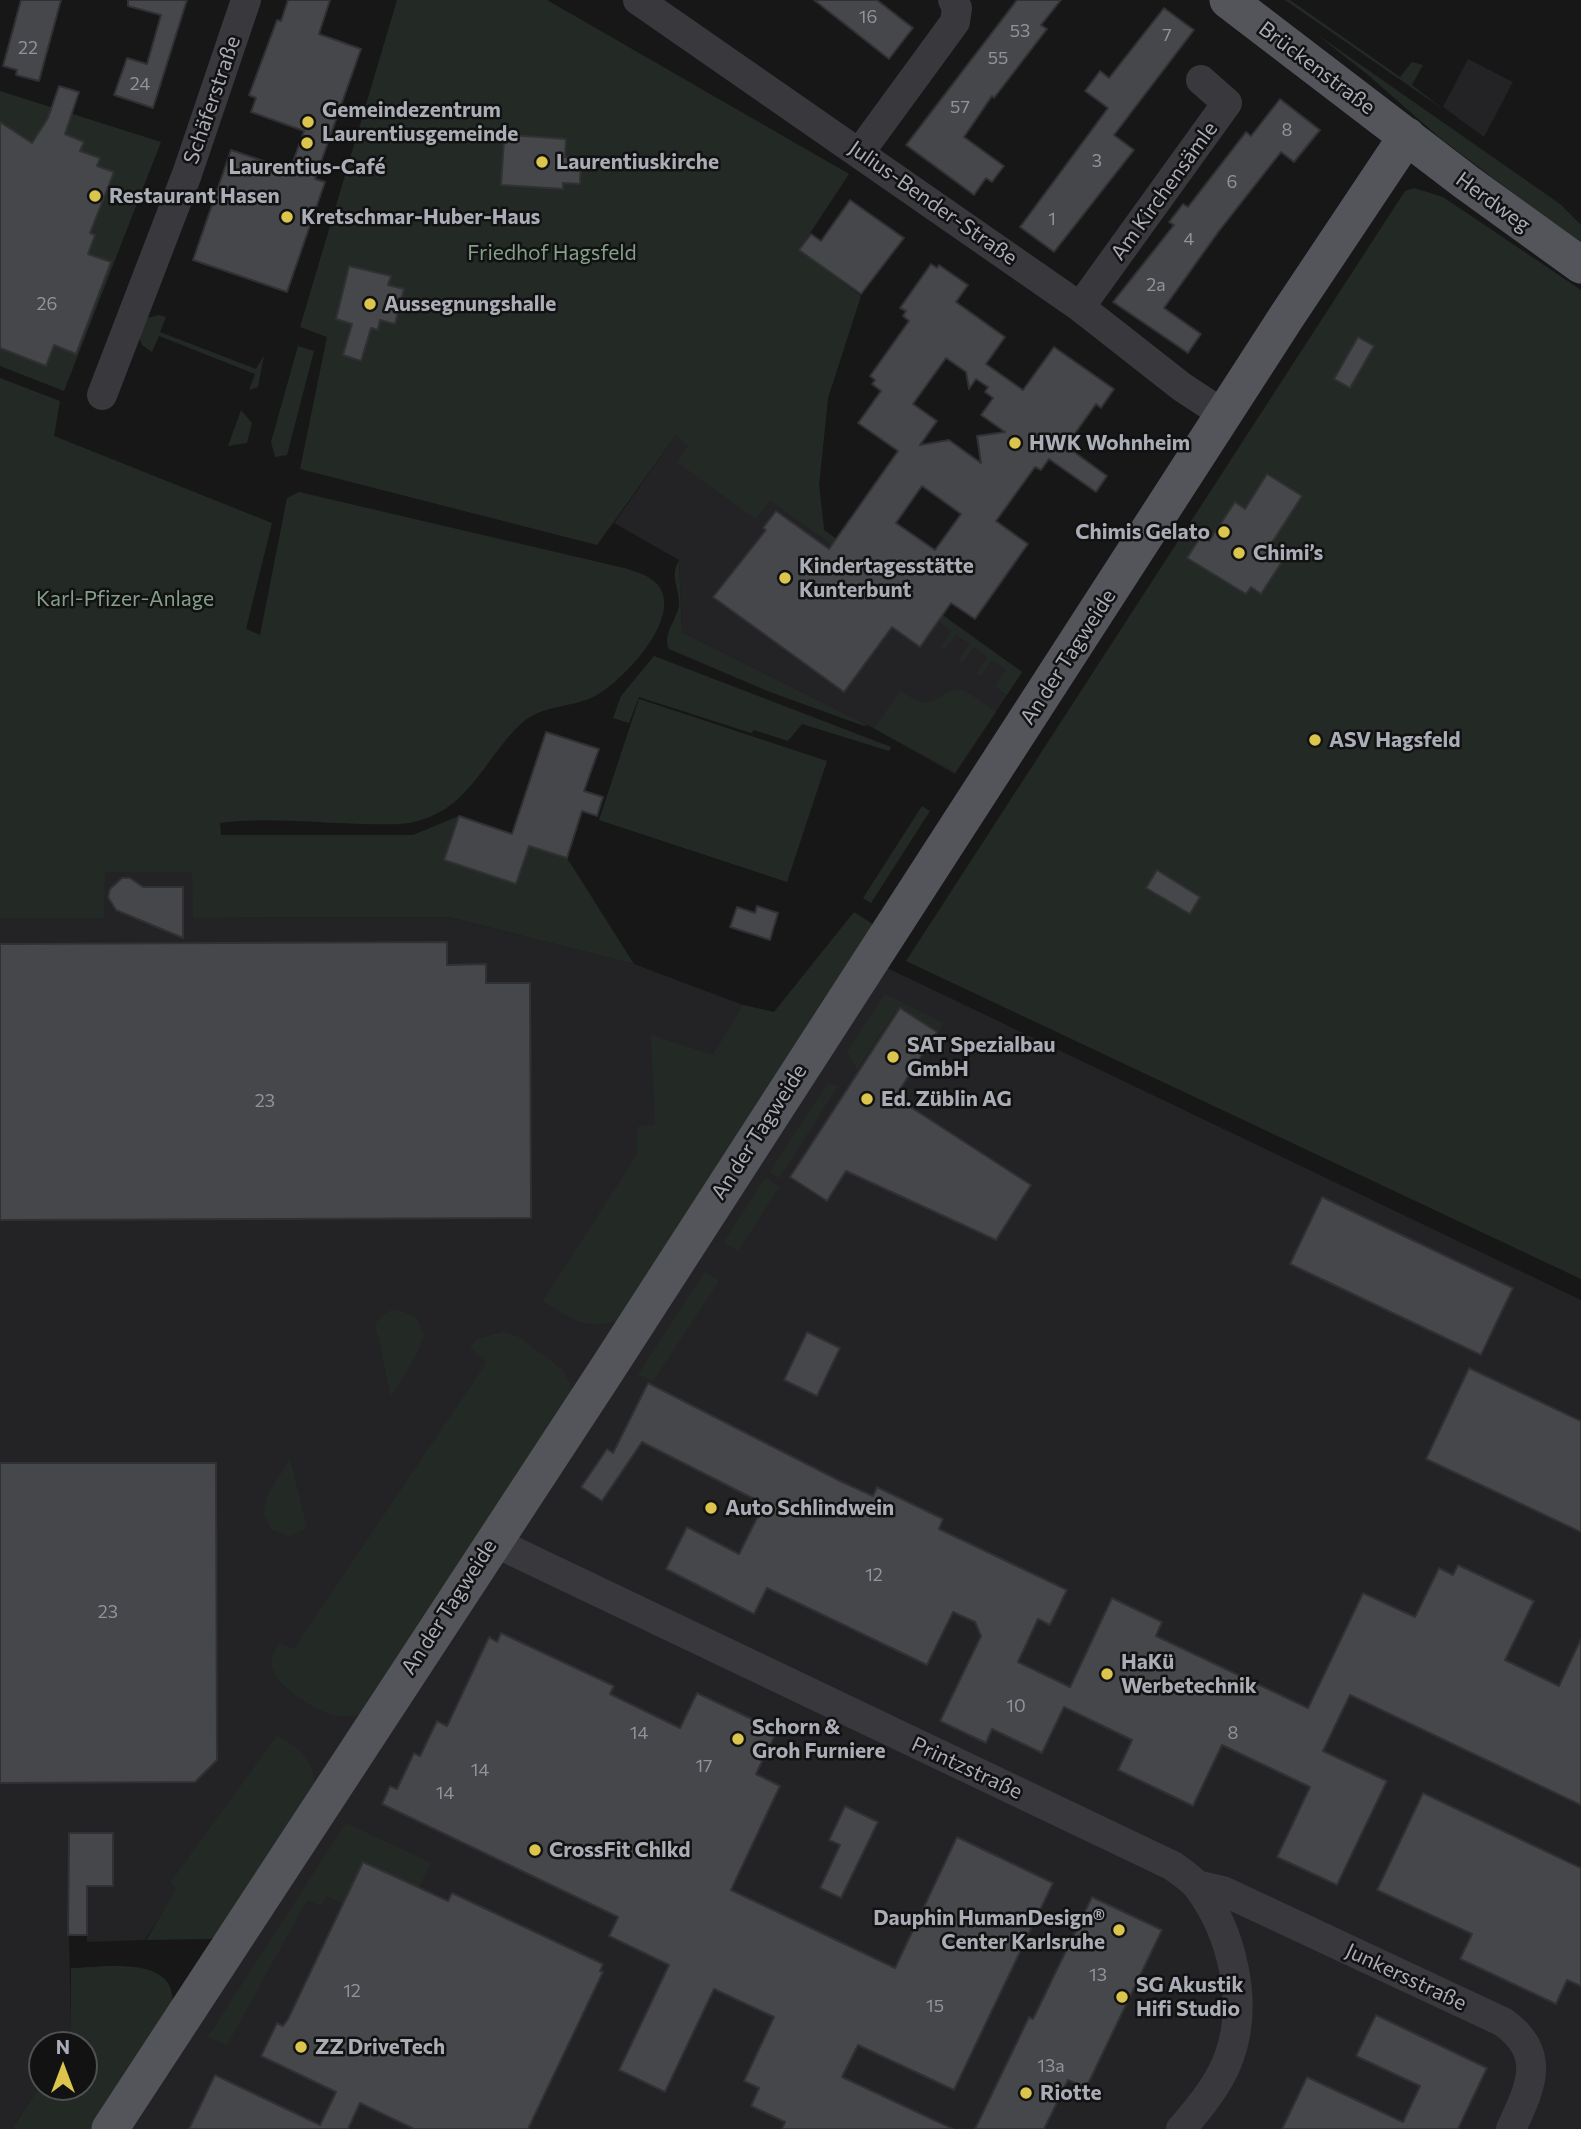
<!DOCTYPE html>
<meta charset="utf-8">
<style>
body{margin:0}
#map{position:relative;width:1581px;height:2129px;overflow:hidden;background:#171718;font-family:Commissioner,sans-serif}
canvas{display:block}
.north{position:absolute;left:28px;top:2031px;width:70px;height:70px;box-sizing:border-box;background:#121213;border:2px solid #4f5054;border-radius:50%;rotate:0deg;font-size:19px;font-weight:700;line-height:28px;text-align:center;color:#aaacb6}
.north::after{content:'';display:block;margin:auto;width:24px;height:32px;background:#dbc54c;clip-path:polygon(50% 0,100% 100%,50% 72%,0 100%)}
</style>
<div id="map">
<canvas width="1581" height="2129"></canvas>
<div class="north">N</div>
</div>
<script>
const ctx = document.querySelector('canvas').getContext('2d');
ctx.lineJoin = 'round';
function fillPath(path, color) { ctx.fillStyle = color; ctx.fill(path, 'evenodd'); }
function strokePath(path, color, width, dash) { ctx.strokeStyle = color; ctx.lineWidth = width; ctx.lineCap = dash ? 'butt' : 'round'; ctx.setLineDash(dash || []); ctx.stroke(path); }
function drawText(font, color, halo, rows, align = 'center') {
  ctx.font = font + ' Commissioner,sans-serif'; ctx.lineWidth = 5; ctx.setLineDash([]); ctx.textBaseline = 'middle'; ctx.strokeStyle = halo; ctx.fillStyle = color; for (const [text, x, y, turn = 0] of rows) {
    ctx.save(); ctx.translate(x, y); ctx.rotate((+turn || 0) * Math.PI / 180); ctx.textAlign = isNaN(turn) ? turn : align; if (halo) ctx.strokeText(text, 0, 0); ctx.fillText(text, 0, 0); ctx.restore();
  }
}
const built = new Path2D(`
 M1468 59 1513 82 1484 137 1443 107Z
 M828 398 819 485 824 530 1022 672 955 774 873 728 682 632 679 560 614 523 676 435Z
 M104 872H193V918L448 917 634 964 743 1005 774 1012 881 965 1581 1300V2129H127L285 1886 170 1883 178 1888 145 1940 87 1942V1935H69L71 2026 65 2045H42V2083L12 2129H0V918H104Z`);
const green = new Path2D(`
 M397 0H547L849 174 799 250 861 296 828 398 819 485 824 530 1022 672 1007 695 995 686 1006 670 992 660 981 676 977 673 988 657 974 647 962 663 959 660 970 644 956 634 944 650 941 647 952 631 770 500 756 519 677 462 688 446 676 435 597 545 300 469 327 337 300 327Z
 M1285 0H1290L1400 77 1412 62 1423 65 1412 85 1444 110Z
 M1315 33 1560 204 1581 225V244L1440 138 1368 75Z
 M0 91 161 142 64 391 0 366Z
 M1414 188 1443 197 1581 290V1279L906 961 1405 191Z
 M159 315 166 317 160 332 256 369 264 355 258 387 249 390 255 374 159 336 152 352 142 345 139 337 147 318Z
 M298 346 314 351 287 455 275 457 271 442Z
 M0 378 60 401 54 436 272 523 246 629 260 635 287 498 299 492 624 568C637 572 653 576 660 588 680 621 623 680 597 695 574 708 544 704 523 722 486 755 472 805 421 820 403 826 383 824 363 824 317 823 266 817 220 823L221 835H413L459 816 445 860 516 884 529 846 567 858 634 964 448 917 193 918 192 872H105L104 918H0Z
 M241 410 252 423 247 443 228 446Z
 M679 561 682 632 867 725 864 726 770 692 669 649C662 634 677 620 679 605 680 589 669 576 679 561Z
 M654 656 891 747 889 751 802 724 788 741 754 730 751 733 639 697 629 723 613 718 621 696Z
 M964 690 996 712 955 772 874 728 901 691C940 719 935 686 964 690Z
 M639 699 827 761 787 882 599 820Z
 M922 806 930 811 871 903 863 898Z
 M854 912 874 925 622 1320C584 1330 575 1321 543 1301L637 1155V1127L655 1124 651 1035 713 1055 743 1005 774 1012Z
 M885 994 943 1023 936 1037 895 1012 857 1069 847 1052Z
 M828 1083 838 1086 779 1178 770 1172Z
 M766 1177 779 1187 738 1251 724 1242Z
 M705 1272 719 1281 653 1381 638 1375Z
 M399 1310 416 1317 424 1334 418 1352 391 1396 375 1323 389 1311Z
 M503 1332 517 1336 563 1370 572 1388 571 1403 539 1440 512 1481 366 1713C355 1716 344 1717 333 1715 314 1710 266 1681 272 1658 273 1653 278 1647 280 1643L294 1649 487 1362 470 1347 477 1339Z
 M290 1459 307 1528 290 1536 272 1530 263 1514 267 1496Z
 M277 1736C302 1750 314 1760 315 1789L222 1934 210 1939 146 1940 177 1888 170 1883Z
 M346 1823 431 1863 419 1887 363 1862 343 1904 326 1896 321 1906 307 1900 227 2045 208 2037Z
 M71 1968C99 1968 150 1958 168 1983 173 1991 173 2002 173 2010L97 2129H12L42 2083V2087H84V2045H65L71 2026Z`);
const building = new Path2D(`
 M21 0H61L39 81 16 75 17 70 3 66Z
 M128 0H187L153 108 114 95 127 58 147 64 161 15 128 6Z
 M288 0H330L319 34 361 49 315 179 325 182 287 292 193 260 231 150 290 170 304 131 251 112 256 98 249 95 277 20 281 21Z
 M814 0H877L913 28 889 59Z
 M1017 0H1061L1041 25 1047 29 994 98 992 96 964 137 1004 166 992 182 986 178 974 195 906 145Z
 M1164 8 1194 30 1114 135 1134 150 1054 252 1020 227 1108 108 1085 91 1100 71 1109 78Z
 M59 86 79 92 65 134 84 142 80 151 100 158 97 166 114 172 90 233 95 235 88 254 111 262 76 354 54 345 46 366 0 348V122L32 143 48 118Z
 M1280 99 1320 130 1294 162 1281 152 1219 231 1164 308 1201 334 1188 353 1113 302 1174 225 1169 222 1183 204 1188 207 1246 132 1251 136Z
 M510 135 566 139 565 157 581 158 580 184 563 183V189L501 185 504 140Z
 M850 200 904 238 861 294 799 250 811 234 821 241Z
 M931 264 937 268 939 265 968 285 956 302 1005 337 986 364 1023 390 1054 347 1114 389 1101 408 1096 404 1066 446 1107 476 1096 492 1049 459 1041 470 1035 467 996 521 1028 544 975 619 951 603 920 647 892 627 844 692 713 597 766 530 763 528 776 511 829 549 898 451 858 423 881 391 872 384 875 380 870 376 909 321 903 316 906 311 900 308ZM946 358 966 372 969 389 976 379 988 387 985 392 993 398 981 415 1005 432 977 436 981 463 949 440 920 445 937 421 913 404ZM922 486 961 514 935 550 896 523Z
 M349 266 391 276 388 285 404 289 395 324 380 320 378 330 371 328 361 361 343 355 352 324 336 319Z
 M1358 337 1374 346 1350 388 1334 379Z
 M1267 474 1302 496 1271 544 1276 547 1275 550 1285 557 1261 594 1251 587 1246 594 1187 558 1201 536 1209 541 1235 502 1245 509Z
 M546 732 599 749 584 791 603 797 597 816 582 811 567 858 529 846 516 884 444 860 459 816 512 834Z
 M1157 870 1200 897 1190 914 1146 888Z
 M122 878H130L143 887H183V938L116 910 108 897 110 889Z
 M757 906 778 913 770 940 730 927 737 907 755 913Z
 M447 942V965L486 964V983H530L531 1218 0 1220V944Z
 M900 1008 937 1032 895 1097 1031 1185 996 1240 846 1171 827 1201 790 1177Z
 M1322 1197 1513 1288 1481 1355 1290 1264Z
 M807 1332 840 1348 817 1396 784 1380Z
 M1469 1368 1581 1421V1532L1426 1459Z
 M648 1383 842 1482 873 1496 877 1487 943 1519 939 1529 1067 1590 1050 1625 1038 1619 1018 1662 1070 1687 1112 1598 1162 1622 1156 1636 1308 1708 1363 1593 1415 1617 1439 1568 1453 1575 1458 1565 1534 1601 1505 1660 1559 1686 1581 1639V1805L1350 1695 1323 1751 1387 1781 1337 1885 1277 1857 1310 1787 1222 1745 1193 1806 1118 1770 1132 1740 1064 1707 1042 1753 992 1729 986 1743 940 1721 981 1636 975 1622 953 1612 927 1665 767 1588 754 1614 666 1569 687 1527 739 1554 764 1504 642 1442 602 1501 581 1487 607 1449 613 1453Z
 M0 1463H216L217 1760 195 1782 0 1783Z
 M501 1633 614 1686 610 1694 680 1728 697 1693 777 1731 756 1774 780 1786 731 1890 895 1968 957 1837 1053 1883 954 2090 858 2045 842 2077 953 2129H782L785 2122 751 2106 759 2088 744 2081 774 2017 714 1989 665 2092 619 2070 669 1965 609 1936 618 1917 382 1804 390 1786 397 1789 414 1753 420 1756 437 1721 447 1726 489 1637 497 1642Z
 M1423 1793 1581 1868V1986L1567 1980 1556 2004 1473 1965 1460 1959 1472 1934 1377 1890Z
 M845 1806 878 1822 841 1898 820 1888 840 1845 829 1840Z
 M69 1833H113V1886H87V1935H68Z
 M363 1862 448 1901 452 1893 603 1964 600 1971 603 1972 528 2129H414L360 2103 348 2129H189L215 2075 320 2125 336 2092 261 2056 277 2023 283 2026 288 2019Z
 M1092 1897 1162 1930 1086 2088 1068 2080 1044 2129H975L1029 2017 1033 2019Z
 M1376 2015 1487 2068 1458 2129H1282L1307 2077 1403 2122 1420 2086 1356 2056Z`);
const minor = new Path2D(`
 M638 0 1080 307 1182 387 1223 414
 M860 152 955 22 957 8 953 0
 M1080 307 1227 103 1201 80
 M102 395 187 174 246 0
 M492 1541 1173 1866C1181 1872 1192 1879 1198 1887 1232 1932 1249 2003 1229 2057 1220 2083 1199 2109 1181 2129
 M1197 1885 1223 1891 1503 2022C1548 2054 1530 2088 1511 2129`);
const major = new Path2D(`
 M1228 0 1466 182 1581 265
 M110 2129 606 1371 1287 316 1407 136`);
const markers = [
 [308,122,7,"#dbc54c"],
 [307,143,7,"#dbc54c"],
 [542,162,7,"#dbc54c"],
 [95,196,7,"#dbc54c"],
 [287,217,7,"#dbc54c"],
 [370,304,7,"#dbc54c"],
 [1015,443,7,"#dbc54c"],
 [1224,532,7,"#dbc54c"],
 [1239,553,7,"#dbc54c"],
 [785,578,7,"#dbc54c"],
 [1315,740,7,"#dbc54c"],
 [893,1057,7,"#dbc54c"],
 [867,1099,7,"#dbc54c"],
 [711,1508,7,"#dbc54c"],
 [1107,1674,7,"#dbc54c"],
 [738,1739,7,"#dbc54c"],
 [535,1850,7,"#dbc54c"],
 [1119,1930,7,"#dbc54c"],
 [1122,1997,7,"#dbc54c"],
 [301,2047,7,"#dbc54c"],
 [1026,2093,7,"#dbc54c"]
];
const numberNames = [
 ["16",868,17],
 ["53",1020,31],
 ["7",1167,35],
 ["22",28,48],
 ["55",998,58],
 ["24",140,84],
 ["57",960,107],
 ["8",1287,130],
 ["3",1097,161],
 ["6",1232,182],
 ["1",1052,219],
 ["4",1189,239],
 ["2a",1156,285],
 ["26",47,304],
 ["23",265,1101],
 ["12",874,1575],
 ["23",108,1612],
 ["10",1016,1706],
 ["14",639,1733],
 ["8",1233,1733],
 ["17",704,1766],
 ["14",480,1770],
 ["14",445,1793],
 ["13",1098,1975],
 ["12",352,1991],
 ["15",935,2006],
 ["13a",1051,2066]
];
const streetNames = [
 ["Brückenstraße",1317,68,37],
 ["Schäferstraße",212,100,-71],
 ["Am Kirchensämle",1164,191,-54],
 ["Herdweg",1493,202,36],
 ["Julius-Bender-Straße",933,203,35],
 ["An der Tagweide",1068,657,-57],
 ["An der Tagweide",759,1132,-57],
 ["An der Tagweide",449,1607,-57],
 ["Printzstraße",967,1768,25],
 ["Junkersstraße",1406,1977,25]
];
const poiNames = [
 ["Gemeindezentrum",322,110],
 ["Laurentiusgemeinde",322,134],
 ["Laurentiuskirche",556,162],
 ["Laurentius-Café",307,167,"center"],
 ["Restaurant Hasen",109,196],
 ["Kretschmar-Huber-Haus",301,217],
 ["Aussegnungshalle",384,304],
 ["HWK Wohnheim",1029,443],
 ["Chimis Gelato",1210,532,"right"],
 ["Chimi’s",1253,553],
 ["Kindertagesstätte",799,566],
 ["Kunterbunt",799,590],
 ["ASV Hagsfeld",1329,740],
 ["SAT Spezialbau",907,1045],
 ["GmbH",907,1069],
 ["Ed. Züblin AG",881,1099],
 ["Auto Schlindwein",725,1508],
 ["HaKü",1121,1662],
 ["Werbetechnik",1121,1686],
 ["Schorn &",752,1727],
 ["Groh Furniere",752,1751],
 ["CrossFit Chlkd",549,1850],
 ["Dauphin HumanDesign®",1105,1918,"right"],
 ["Center Karlsruhe",1105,1942,"right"],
 ["SG Akustik",1136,1985],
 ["Hifi Studio",1136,2009],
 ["ZZ DriveTech",315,2047],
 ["Riotte",1040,2093]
];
const parkNames = [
 ["Friedhof Hagsfeld",552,253],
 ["Karl-Pfizer-Anlage",125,599]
];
fillPath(built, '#232325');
fillPath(green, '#232a25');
fillPath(building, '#46474a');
strokePath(building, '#313134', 2);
strokePath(minor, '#38383d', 30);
strokePath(major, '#54555b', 37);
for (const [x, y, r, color] of markers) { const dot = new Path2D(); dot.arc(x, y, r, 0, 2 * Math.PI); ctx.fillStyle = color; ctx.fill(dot); strokePath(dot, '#121213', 2.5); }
drawText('18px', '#91939b', null, numberNames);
drawText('21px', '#aaacb6', '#121213', streetNames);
drawText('bold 21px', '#aaacb6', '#121213', poiNames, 'left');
drawText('21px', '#849f8a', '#121213', parkNames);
</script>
